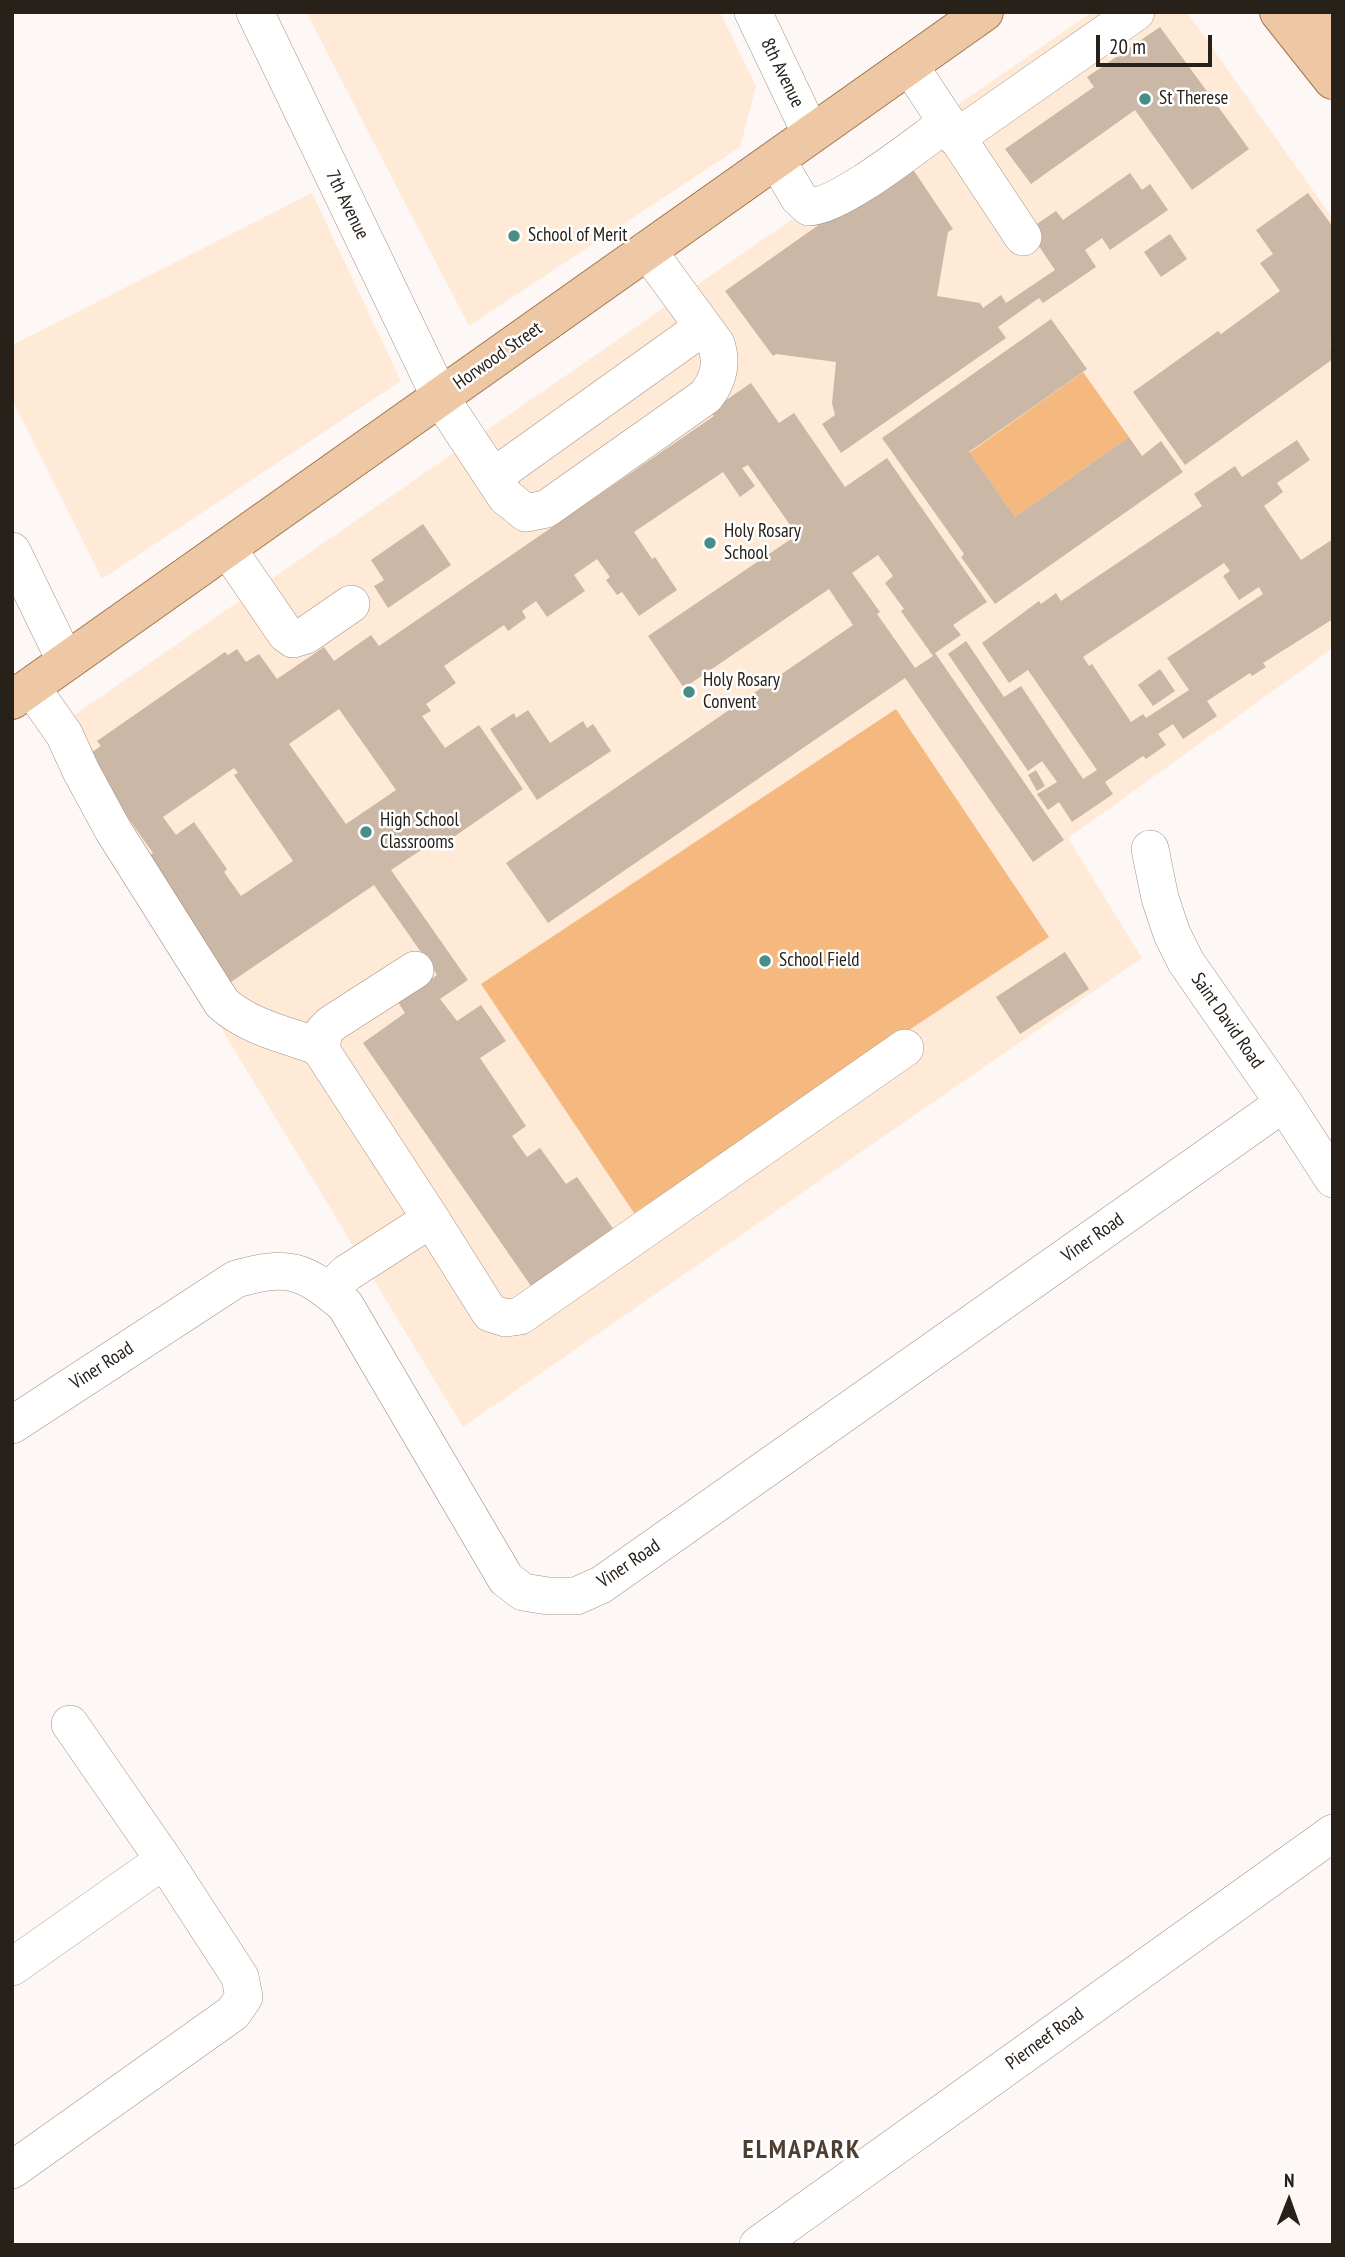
<!DOCTYPE html>
<style>
body{margin:0}
#map{position:relative;width:1345px;height:2257px;overflow:hidden;background:#fdf8f5;font-family:"PT Sans Narrow",sans-serif}
canvas{display:block}
.frame{position:absolute;inset:0;border:14px solid #28211a;pointer-events:none}
.north{position:absolute;left:1254px;top:2166px;width:70px;height:70px;-webkit-text-stroke:5px #fff;paint-order:stroke;rotate:1deg;font-size:19px;font-weight:700;line-height:28px;text-align:center;color:#28211a}
.north::after{content:'';display:block;margin:auto;width:24px;height:32px;background:#28211a;clip-path:polygon(50% 0,100% 100%,50% 72%,0 100%)}
.scale{position:absolute;left:1096px;top:35px;width:116px;height:32px;box-sizing:border-box;border:4px solid #28211a;border-top:0;padding-left:9px;font-size:21px;line-height:24px;white-space:nowrap;color:#28211a;-webkit-text-stroke:5px #fff;paint-order:stroke}
</style>
<div id="map">
<canvas width="1345" height="2257"></canvas>
<div class="frame"></div>
<div class="north">N</div>
<div class="scale">20 m</div>
</div>
<script>
const ctx = document.querySelector('canvas').getContext('2d');
ctx.lineJoin = 'round';
function fillPath(path, color) { ctx.fillStyle = color; ctx.fill(path, 'evenodd'); }
function strokePath(path, color, width, dash) { ctx.strokeStyle = color; ctx.lineWidth = width; ctx.lineCap = dash ? 'butt' : 'round'; ctx.setLineDash(dash || []); ctx.stroke(path); }
function drawText(font, color, halo, rows, align = 'center') {
  ctx.font = font + ' "PT Sans Narrow",sans-serif'; ctx.lineWidth = 5; ctx.setLineDash([]); ctx.textBaseline = 'middle'; ctx.strokeStyle = halo; ctx.fillStyle = color; for (const [text, x, y, turn = 0] of rows) {
    ctx.save(); ctx.translate(x, y); ctx.rotate((+turn || 0) * Math.PI / 180); ctx.textAlign = isNaN(turn) ? turn : align; if (halo) ctx.strokeText(text, 0, 0); ctx.fillText(text, 0, 0); ctx.restore();
  }
}
const built = new Path2D(`
 M306 12H720L756 86 740 147 469 326Z
 M1092 12H1187L1333 219V648L1068 838 1142 958 463 1427 44 736Z
 M312 193 401 381 102 579 12 400V345Z`);
const green = new Path2D(`
 M1083 372 1129 437 1015 517 969 453Z
 M896 709 1049 937 634 1213 481 984Z`);
const building = new Path2D(`
 M1160 27 1249 149 1192 190 1135 110 1031 184 1005 149 1094 87 1087 77Z
 M908 162 953 229 948 232 937 296 980 303 983 308 1001 295 1006 303 1055 270 1028 230 1056 211 1063 220 1130 173 1142 190 1150 184 1168 210 1110 250 1102 238 1085 250 1096 267 1043 303 1039 298 998 327 1006 338 841 453 822 424 835 415 832 403 836 362 776 354 773 356 725 291Z
 M1308 193 1333 227V341L1330 344 1333 348V359L1185 465 1133 392 1218 331 1221 334 1280 291 1260 263 1273 254 1256 230Z
 M1170 234 1187 259 1161 277 1144 252Z
 M1051 319 1087 369 969 452 1015 517 1129 437 1142 456 1161 441 1183 472 995 604 961 557 964 554 882 438Z
 M751 383 779 423 794 413 845 487 887 458 987 602 953 625 961 635 935 653 1064 840 1033 862 905 678 548 923 506 863 853 625 829 589 684 688 648 636 797 535 748 465 742 468 755 486 740 497 723 472 634 532 652 559 655 557 677 590 639 616 622 592 617 595 606 580 610 577 597 559 574 575 585 591 547 617 536 601 522 611 526 618 508 631 504 625 444 666 456 683 426 704 431 711 422 716 445 748 479 725 523 789 445 843 441 837 391 870 468 980 440 999 457 1021 481 1005 506 1041 480 1058 526 1126 512 1136 527 1157 540 1148 566 1184 577 1177 614 1230 531 1286 363 1043 405 1013 398 1002 437 975 374 885 225 986 140 862 153 853 85 757 101 746 97 741 225 652 228 655 237 649 246 662 259 654 277 679 324 647 334 661 371 635 379 646 714 416 710 411ZM878 555 893 576 885 583 904 609 901 611 933 656 915 668 877 614 880 612 852 573ZM339 709 396 790 346 824 289 744ZM234 768 238 773 234 775 293 861 241 896 224 872 227 869 194 822 176 835 163 817Z
 M1297 440 1310 460 1277 483 1283 492 1264 506 1301 560 1333 539V619L1263 663 1266 667 1252 676 1250 673 1207 701 1217 716 1183 739 1173 724 1158 734 1166 745 1146 759 1143 756 1105 782 1113 794 1072 822 1059 802 1048 810 1037 794 1057 782 1042 761 1028 771 948 654 966 641 1004 697 1021 686 1083 779 1097 770 1028 670 1009 683 982 643 1039 601 1041 604 1056 593 1061 601 1202 506 1194 494 1235 466 1242 477ZM1224 563 1230 571 1223 576 1239 600 1259 587 1263 594 1167 658 1189 690 1146 718 1143 714 1131 722 1092 664 1089 666 1083 657Z
 M423 524 451 565 388 608 374 586 384 580 371 560Z
 M1160 669 1175 691 1153 706 1138 685Z
 M528 710 550 743 583 721 587 728 593 724 611 751 537 800 490 729 514 713 516 718Z
 M1036 770 1045 786 1037 791 1028 775Z
 M1065 952 1089 989 1020 1034 996 997Z`);
const minor = new Path2D(`
 M255 12 440 397 506 497 526 513 546 509 706 396C718 380 723 364 716 344L647 250
 M753 12 811 134
 M909 65 1023 237
 M956 138 1136 12
 M776 159 799 198 809 207C841 206 917 144 947 123
 M493 477 703 327
 M227 548 286 634 293 639 306 635 351 604
 M12 551 66 662
 M31 687 64 734 81 771 113 830 222 1003C247 1026 283 1034 314 1045L321 1050
 M1150 849 1160 898 1172 934 1186 962 1284 1103 1333 1179
 M415 970 331 1024 324 1031 321 1050 431 1219
 M328 1291 347 1273 431 1219 490 1313 506 1318 520 1316 905 1048
 M12 1425 236 1279C289 1264 304 1270 345 1305L506 1579 523 1592 548 1596H576L601 1585 1284 1103
 M12 1967 164 1860
 M12 2170 233 2013 244 1997 240 1977 164 1860 70 1724
 M758 2245 1333 1833`);
const major = new Path2D(`
 M1279 12 1333 80
 M1317 12 1333 37
 M12 700 984 12`);
const markers = [
 [1145,99,7,"#488e87"],
 [514,236,7,"#488e87"],
 [710,543,7,"#488e87"],
 [689,692,7,"#488e87"],
 [366,832,7,"#488e87"],
 [765,961,7,"#488e87"]
];
const streetNames = [
 ["8th Avenue",782,73,64],
 ["7th Avenue",347,205,64],
 ["Horwood Street",498,356,-35],
 ["Saint David Road",1227,1021,55],
 ["Viner Road",1093,1238,-35],
 ["Viner Road",102,1366,-33],
 ["Viner Road",629,1564,-34],
 ["Pierneef Road",1045,2039,-36]
];
const poiNames = [
 ["St Therese",1159,99],
 ["School of Merit",528,236],
 ["Holy Rosary",724,532],
 ["School",724,554],
 ["Holy Rosary",703,681],
 ["Convent",703,703],
 ["High School",380,821],
 ["Classrooms",380,843],
 ["School Field",779,961]
];
const districtNames = [
 ["ELMAPARK",802,2151]
];
fillPath(built, '#ffead7');
fillPath(green, '#f5b87f');
fillPath(building, '#cbb7a6');
strokePath(minor, '#a49181', 38);
strokePath(major, '#a2764d', 40);
strokePath(minor, '#fff', 37);
strokePath(major, '#eec8a4', 38);
for (const [x, y, r, color] of markers) { const dot = new Path2D(); dot.arc(x, y, r, 0, 2 * Math.PI); ctx.fillStyle = color; ctx.fill(dot); strokePath(dot, '#fff', 2.5); }
drawText('19px', '#28211a', '#fff', streetNames);
drawText('19px', '#28211a', '#fff', poiNames, 'left');
ctx.letterSpacing = '2px';
drawText('bold 26px', '#4f3f31', '#fff', districtNames);
ctx.letterSpacing = '0px';
</script>
